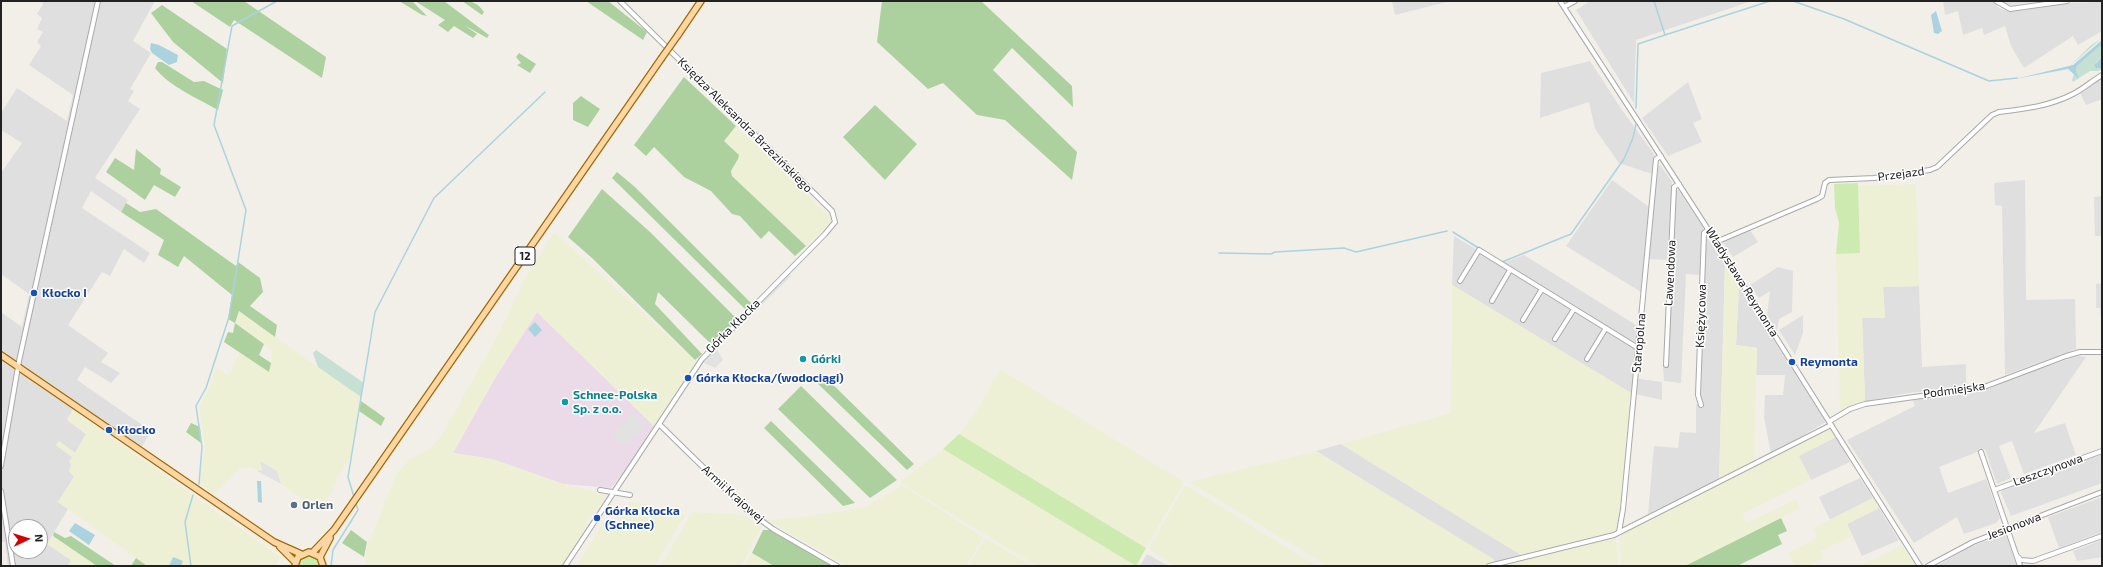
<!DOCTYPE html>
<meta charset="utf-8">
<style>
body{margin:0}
#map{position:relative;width:2103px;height:567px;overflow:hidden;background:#f2efe9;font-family:"Exo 2",sans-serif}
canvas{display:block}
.frame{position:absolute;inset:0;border:2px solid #222;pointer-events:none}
.north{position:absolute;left:8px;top:519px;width:40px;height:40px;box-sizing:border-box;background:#fff;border:1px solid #a7a7a7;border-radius:50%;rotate:86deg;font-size:11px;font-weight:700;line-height:16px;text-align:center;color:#222}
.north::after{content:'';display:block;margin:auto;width:14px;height:18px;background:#d40000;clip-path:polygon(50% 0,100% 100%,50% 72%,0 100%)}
</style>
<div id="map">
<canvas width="2103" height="567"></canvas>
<div class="frame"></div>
<div class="north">N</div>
</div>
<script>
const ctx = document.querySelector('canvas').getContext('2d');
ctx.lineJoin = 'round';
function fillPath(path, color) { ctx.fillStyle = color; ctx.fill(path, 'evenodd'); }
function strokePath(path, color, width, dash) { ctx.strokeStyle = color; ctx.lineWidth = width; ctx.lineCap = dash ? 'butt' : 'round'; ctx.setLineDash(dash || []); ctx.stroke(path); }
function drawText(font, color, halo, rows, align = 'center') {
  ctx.font = font + ' "Exo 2",sans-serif'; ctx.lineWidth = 3; ctx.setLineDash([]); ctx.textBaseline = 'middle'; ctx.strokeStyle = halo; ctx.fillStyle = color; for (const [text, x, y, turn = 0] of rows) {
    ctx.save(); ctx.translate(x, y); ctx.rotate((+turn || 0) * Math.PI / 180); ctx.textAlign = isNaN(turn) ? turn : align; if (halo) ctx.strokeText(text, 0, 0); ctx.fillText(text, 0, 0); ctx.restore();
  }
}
const residential = new Path2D(`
 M41 1H155L133 41 151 53 130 89 134 91 128 101 140 109 95 178 128 200 121 212 91 191 82 208 150 253 144 263 124 249 110 276 102 272 68 325 108 353 101 362 120 373 111 383 85 367 77 380 151 431 140 450 75 406 67 420 86 434 75 453 59 442 56 445 72 457 71 464 74 477 58 502 68 509 47 544 71 560 68 566H8L5 542H1V312L22 327 29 294 1 274V173L22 143 1 130V113L17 88 67 121 73 95 29 65 41 46 37 42 43 32 37 29 42 18 37 14 43 4ZM16 527H40V551H16Z
 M1392 1H1451L1395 15Z
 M1590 1H1752L1636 40 1634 103 1576 10Z
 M1943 1H1993L1999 8 2011 12 2070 3 2101 2 2102 31 2078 45 2073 36 2024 68 2011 46 2005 26 1984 35 1982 28 1963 35 1958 11 1945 15Z
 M2000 1H2042L2009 5 2004 4Z
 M1590 61 1622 110 1654 154 1652 174 1619 163 1595 129 1589 102 1540 118 1541 73Z
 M2102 78V99L2086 105 2080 93 2086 90 2089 84Z
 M1688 82 1702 119 1693 123 1702 142 1668 156 1642 118Z
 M1657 166H1661L1672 182 1667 260 1649 259Z
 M1612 180 1649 207 1641 292 1566 246Z
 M2025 180 2026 300 2075 299 2076 349 2005 375 2002 206 1995 205 1994 183Z
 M1678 190 1703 227 1701 275 1686 274 1681 383 1664 381 1663 367 1668 366 1676 191Z
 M2102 196V236H2095L2094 197Z
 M1750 230 1758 242 1733 257 1722 241Z
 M1454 236 1501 264 1524 255 1639 327 1633 378 1662 382V400L1631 393 1452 285Z
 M1706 236 1725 265 1719 481 1648 514 1654 446 1678 448 1680 432 1696 433V404L1703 405 1701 395Z
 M1778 267 1793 271 1792 312 1779 319 1777 331 1767 315 1770 291 1759 298 1750 285Z
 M2102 283V333L2100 308H2096V284Z
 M1739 286 1826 422 1771 454 1764 417 1765 395H1783L1785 375H1756L1757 348 1736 345Z
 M1919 286 1922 367 1966 364V387L1908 393 1865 402 1862 318H1885L1883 287Z
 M1803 315V333L1795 355 1779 330Z
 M2078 356 2086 357 2034 433 2065 423 2076 455 2024 474 2012 441 1999 446 2011 478 1997 484 1985 449 1939 467 1948 493 1986 479 2000 518 1996 523 1964 534 1957 517 1914 543 1847 440 1915 406 1912 398 1988 389 2029 372Z
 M1836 437 1850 462 1811 480 1798 456Z
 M1341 444 1521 555 1497 563 1316 451Z
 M2102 454V483L2011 516 2001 493 2003 489Z
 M1860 478 1873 498 1830 520 1819 497Z
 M2102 497V532L2059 548 2048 517Z
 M1879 508 1899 540 1862 556 1847 524Z
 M2003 535 2006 536 2017 566H1937L1969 547Z
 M2102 540V557L2077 561 2073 551Z
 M1147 554 1168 566H1140Z`);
const industrial = new Path2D(`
 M537 312 654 426 625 471 611 488 563 484 492 459 453 453 495 378Z`);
const farmland = new Path2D(`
 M736 126 831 218 829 224 806 246 732 176 731 171 738 159 724 141Z
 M1916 184 1919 286 1883 287 1885 318H1862L1865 402 1852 405 1840 412 1836 254 1860 253 1858 186Z
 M554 232 697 362 688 375 685 373 684 375 686 377 654 426 537 312 495 378 453 453 492 459 563 484 606 495 604 501 589 517 580 540 562 566H365L366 550 396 474 410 459 431 448 441 436 498 335 524 280Z
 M1725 265 1739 285 1736 345 1757 348 1754 464 1719 481Z
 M1452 285 1631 393 1621 521 1617 531 1521 555 1341 444 1451 413Z
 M238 311 361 397 352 455 336 479 332 492 319 510 281 484 260 461 261 471 247 467 239 469 215 493 210 492 199 482 205 448 199 406 208 390 216 367 229 376 240 351 269 372 273 351 235 323Z
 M1000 369 1184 482 1146 548 959 434 979 407Z
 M73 410 280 557 276 566H147L58 502 74 477 69 471 71 464 69 462 72 457 56 445 59 441 75 453 86 434 67 420Z
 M1831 429 1836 437 1799 456 1811 480 1742 514 1747 523 1796 499 1800 508 1685 566H1621L1620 538 1622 533Z
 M943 449 945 450 1136 566H1037L901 483V481Z
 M1316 451 1492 558 1497 563 1482 566H1328L1189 482Z
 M902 485 983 537 966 566H847L767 520 811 516 866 507Z
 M1185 485 1317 566H1176L1149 549Z
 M1873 498 1879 508 1847 524 1853 536 1821 551 1823 559 1806 566H1795L1788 553 1817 538 1813 528Z
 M630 501 686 514 655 566H577L602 524 614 530Z
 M692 512 743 515 762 527 741 566H661Z
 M53 536 97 566H68L71 560 47 544Z
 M1616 537 1618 566H1496Z
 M985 538 1032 566H969Z
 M1902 545 1915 566H1861Z
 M752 553 774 566H745Z`);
const grass = new Path2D(`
 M1858 183 1860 253 1836 254 1839 223 1835 208 1834 184Z
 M959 434 1146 548 1136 566 943 449Z
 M311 554 317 558 320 566H298L301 558Z`);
const forest = new Path2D(`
 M191 1H244L326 57 322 78 234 20 230 27Z
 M399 1H412L427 16 422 15Z
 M415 1H444L489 35 487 38 464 25 477 34 473 38 454 26 448 32 438 25 445 20Z
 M462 1C472 1 478 3 484 12L482 15Z
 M586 1H608L647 32 643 40Z
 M882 1H981L1072 86 1073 107 1012 48 993 70 1077 152 1072 180 1005 120 977 115 943 83 928 89 877 42Z
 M162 5 227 49 223 83 173 42 151 13Z
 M519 53 536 64 530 73 517 65 521 63 516 57Z
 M158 62H162L194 82 204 81 223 90 218 110C197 98 170 87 155 68Z
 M684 77 736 126 724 141 739 155 738 159 731 171 732 176 806 246 795 256 769 231 761 239 740 216 732 214 711 191 684 177 654 147 646 156 634 145Z
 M581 96 600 109 588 127 573 120V103Z
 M875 105 917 144 885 180 843 137Z
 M136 149 161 169 160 174 181 187 175 197 154 185 145 200 106 172 115 158 134 170Z
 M617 172 635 187 752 304 746 310 612 178Z
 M602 189 650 232 737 319 711 344 658 292 655 304 702 354 695 360 592 258 568 237Z
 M126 203 140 212 156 209 236 266 238 262 260 278 263 292 250 306 277 325 275 337 239 311 235 323 264 344 259 355 271 363 269 372 224 342 228 332 233 333 235 323 228 319 232 295 184 256 178 267 158 255 164 240 121 212Z
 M820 372 914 464 907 470 813 379Z
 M801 386 897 480 870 498 778 409Z
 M361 401 385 418 381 426 359 411Z
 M771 421 855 503 843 506 764 428Z
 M191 423 200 427 201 443 186 432Z
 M1781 518 1787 531 1778 535 1782 544 1737 566H1685Z
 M351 530 367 542 364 557 342 543Z
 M763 530H771L833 566H774L752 553Z
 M54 532 65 538 71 536 116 566H97L53 536Z
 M136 558 147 566H131Z`);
const wetland = new Path2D(`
 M2102 38 2070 66 2090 46Z
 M2100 46H2101V58L2095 63 2102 69 2098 71H2090L2073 82 2072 80 2074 74 2078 77 2076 71 2077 66Z
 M316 350 364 383 361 397 318 367 313 353Z`);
const parking = new Path2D(`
 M789 274 791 276 717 349 723 360 715 368 702 362Z
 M632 412 643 423 641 425 642 430 627 446 624 443 621 444 612 436Z
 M260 461 277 471 281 484 257 471 262 470Z`);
const water = new Path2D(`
 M1936 11 1942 31 1938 34 1934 33 1931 15Z
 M2102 40V68H2096L2094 65 2101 58V47L2100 46 2077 66 2076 71 2079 79 2068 69 2015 79 2073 65Z
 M151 43 159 45 178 55 177 62 169 65 152 53 150 49Z
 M535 322 542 330 535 337 528 329Z
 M257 481H261L262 503 258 502Z
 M75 523 95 535 89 545 69 531Z
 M173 557 183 561 181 566H169Z`);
const stream = new Path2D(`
 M1654 1 1665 35 1770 1
 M1793 1 1844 19 1989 81 2017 78
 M1636 108 1638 44 1665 35
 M1453 232 1480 249
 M1219 253 1271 254 1275 252 1344 248 1356 252 1447 231
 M1502 262 1571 234 1624 159 1633 138 1636 124
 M199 484 202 447 196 406 206 388 229 317 246 210 214 125 232 26 277 1
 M354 497 348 477 375 312 434 198 545 92
 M191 566 185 522 193 495
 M331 566 333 550 358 510 356 503`);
const minor = new Path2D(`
 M1560 1 1704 223 1920 566
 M1996 1 2010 9 2067 1
 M1564 7 1575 1
 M1716 242 1817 199 1822 196 1825 183 1829 180 1874 178 1930 170 1937 167 1992 115 1999 112C2025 109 2050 106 2073 94 2083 89 2092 81 2102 75
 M1460 281 1479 250 1638 348
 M1492 301 1510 270
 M1523 320 1542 289
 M1555 339 1574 309
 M1587 359 1606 328
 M1666 365 1674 187 1679 184
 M1701 405 1698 395 1704 233 1709 229
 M1830 421 1850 409 1865 404 1984 387 2066 356 2080 352H2102
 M659 424 747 510 773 529 837 566
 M1981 452 2020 566
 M1 466 19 361 98 1
 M600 490 630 495
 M1994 490 2102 451
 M1 491 13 566
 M1619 532 1623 509 1656 159 1661 156
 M2017 556 2021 560 2033 561 2102 536
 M565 566 702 359 825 234 835 222 832 211 620 1
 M1489 566 1614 535 1831 425
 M1928 566 1973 542 2102 492`);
const major = new Path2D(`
 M678 35 701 1
 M1 355 274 542 301 554
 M280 547 295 562
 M313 552 334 530 661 59
 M320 557 330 538
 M295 566 298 557 309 552 320 557 323 566`);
const majorBridge = new Path2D(`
 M661 59 678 35`);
const markers = [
 [34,293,4,"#1a4fb4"],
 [803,359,4,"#0f9aa8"],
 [1792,362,4,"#1a4fb4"],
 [688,378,4,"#1a4fb4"],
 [565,402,4,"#0f9aa8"],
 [109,430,4,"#1a4fb4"],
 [294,505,4,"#5c6f8a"],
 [597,518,4,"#1a4fb4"]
];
const shields = [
 [525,256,20]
];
const shieldNames = [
 ["12",525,256]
];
const streetNames = [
 ["Księdza Aleksandra Brzezińskiego",745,125,45],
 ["Przejazd",1901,174,-8],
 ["Lawendowa",1670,273,-87],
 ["Władysława Reymonta",1742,282,58],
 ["Księżycowa",1701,316,-88],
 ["Górka Kłocka",733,326,-45],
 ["Staropolna",1639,343,-85],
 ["Podmiejska",1954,390,-8],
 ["Leszczynowa",2048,470,-20],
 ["Armii Krajowej",733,494,42],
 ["Jesionowa",2014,526,-21]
];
const transitNames = [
 ["Kłocko I",42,293],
 ["Reymonta",1800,362],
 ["Górka Kłocka/(wodociągi)",696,378],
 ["Kłocko",117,430],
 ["Górka Kłocka",605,511],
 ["(Schnee)",605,525]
];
const cultureNames = [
 ["Górki",811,359],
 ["Schnee-Polska",573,395],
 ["Sp. z o.o.",573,409]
];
const serviceNames = [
 ["Orlen",302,505]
];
fillPath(residential, '#e0dfdf');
fillPath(industrial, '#ebdbe8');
fillPath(farmland, '#eef0d5');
fillPath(grass, '#cdebb0');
fillPath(forest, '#add19e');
fillPath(wetland, '#c6e0d4');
fillPath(parking, '#e2e2e2');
fillPath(water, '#aad3df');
strokePath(stream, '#aad3df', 1.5);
strokePath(minor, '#a9a9a9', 6);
strokePath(major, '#a06b00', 8);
strokePath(minor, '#fff', 4);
strokePath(major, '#fcd6a4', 5.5);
strokePath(majorBridge, '#a06b00', 8, []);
strokePath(majorBridge, '#fcd6a4', 5.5);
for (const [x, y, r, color] of markers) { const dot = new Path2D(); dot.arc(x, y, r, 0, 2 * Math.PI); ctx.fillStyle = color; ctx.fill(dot); strokePath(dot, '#fff', 1.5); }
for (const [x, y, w] of shields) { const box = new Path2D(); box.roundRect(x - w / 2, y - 9, w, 18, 3); ctx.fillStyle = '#fff'; ctx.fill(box); strokePath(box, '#222', 1); }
drawText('bold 11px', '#222', null, shieldNames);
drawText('12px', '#222', '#fff', streetNames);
drawText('bold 12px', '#164399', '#fff', transitNames, 'left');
drawText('bold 12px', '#0d838f', '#fff', cultureNames, 'left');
drawText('bold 12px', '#4e5e75', '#fff', serviceNames, 'left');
</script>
